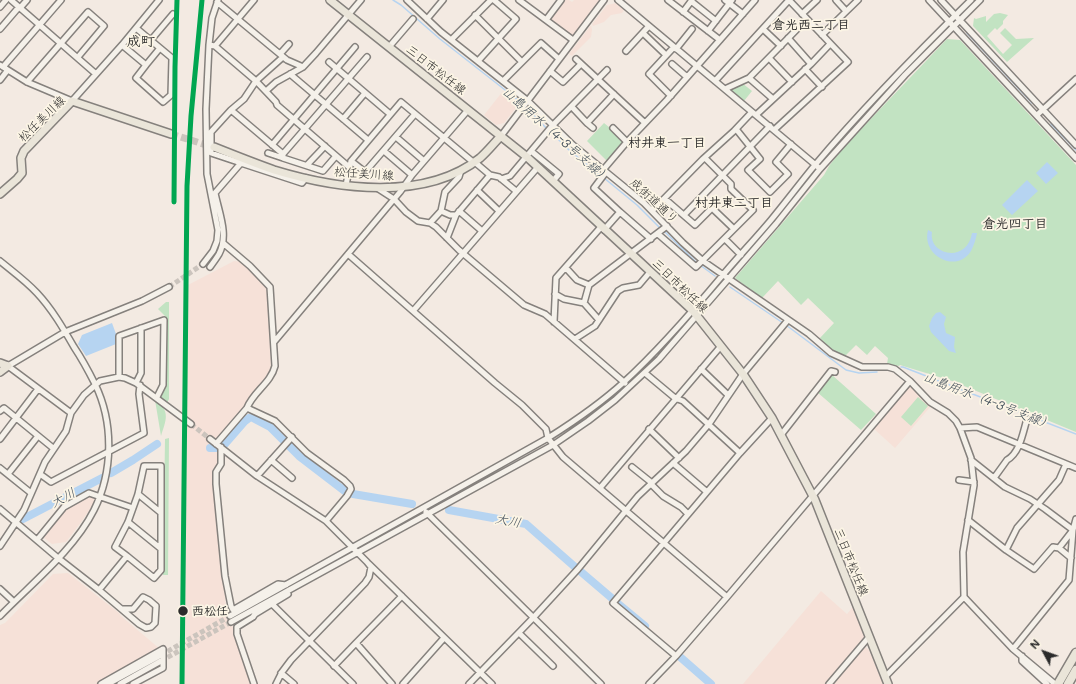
<!DOCTYPE html>
<meta charset="utf-8">
<style>
body{margin:0}
#map{position:relative;width:1076px;height:684px;overflow:hidden;background:#f3eae2;font-family:Mali,sans-serif}
canvas{display:block}
.north{position:absolute;left:1024px;top:632px;width:40px;height:40px;-webkit-text-stroke:3px #fcf5e5;paint-order:stroke;rotate:311deg;font-size:11px;font-weight:700;line-height:16px;text-align:center;color:#2b2b2b}
.north::after{content:'';display:block;margin:auto;width:14px;height:18px;background:#2b2b2b;clip-path:polygon(50% 0,100% 100%,50% 72%,0 100%)}
</style>
<div id="map">
<canvas width="1076" height="684"></canvas>
<div class="north">N</div>
</div>
<script>
const ctx = document.querySelector('canvas').getContext('2d');
ctx.lineJoin = 'round';
function fillPath(path, color) { ctx.fillStyle = color; ctx.fill(path, 'evenodd'); }
function strokePath(path, color, width, dash) { ctx.strokeStyle = color; ctx.lineWidth = width; ctx.lineCap = dash ? 'butt' : 'round'; ctx.setLineDash(dash || []); ctx.stroke(path); }
function drawText(font, color, halo, rows, align = 'center') {
  ctx.font = font + ' Mali,"Klee One",sans-serif'; ctx.lineWidth = 3.5; ctx.setLineDash([]); ctx.textBaseline = 'middle'; ctx.strokeStyle = halo; ctx.fillStyle = color; for (const [text, x, y, turn = 0] of rows) {
    ctx.save(); ctx.translate(x, y); ctx.rotate((+turn || 0) * Math.PI / 180); ctx.textAlign = isNaN(turn) ? turn : align; if (halo) ctx.strokeText(text, 0, 0); ctx.fillText(text, 0, 0); ctx.restore();
  }
}
const built = new Path2D(`
 M562 0H569L572 2 574 0H600L572 37 548 19Z
 M616 3 624 10 622 13 611 15 604 22 593 26 592 24 607 5Z
 M591 25 592 30 591 37 572 56 569 54Z
 M503 91 519 104 504 123 496 125 484 115Z
 M234 261 243 262 269 287 271 373 246 401 245 409 214 444 219 449 218 464 212 471 226 606 251 684H185L188 285Z
 M912 387 931 406 895 448 873 428 907 388Z
 M90 495 94 496 96 500 82 521 66 542 52 544 43 537 64 509Z
 M68 573 119 613 121 616 160 649 98 684H0V625L5 623 53 574Z
 M821 591 847 614 853 607 865 638 825 684H743Z
 M865 647 869 650 883 684H833Z`);
const green = new Path2D(`
 M1000 13 1008 15 1003 21V24L997 30 995 28 987 36 1003 54 1012 45 1000 33 1005 28 1016 39 1034 38 1007 62 973 26 974 18 976 19 986 16V22L994 14Z
 M947 39 960 40 1076 165V432L952 381 900 365 899 366 887 364 888 358 875 346 867 355 856 345 845 356 828 347 820 338 834 323 808 298 801 305 778 281 762 298 735 278 824 175 829 166 843 148Z
 M742 83 752 91 744 101 730 89Z
 M604 123 626 141 608 162 587 141Z
 M166 302H169V399L167 403 160 397 164 390 166 317 158 309Z
 M832 375 876 414 861 430 817 392Z
 M918 397 928 406 911 426 901 417Z
 M155 400C171 411 166 420 161 436Z
 M169 438 168 575H163L165 439Z`);
const water = new Path2D(`
 M1047 162 1058 173 1046 184 1036 173Z
 M1027 180 1038 191 1012 215 1002 205Z
 M928 230 932 232C928 255 967 264 972 233H977C976 239 974 245 971 251 957 274 921 256 928 230Z
 M940 312 946 317 944 324 946 333 955 337 954 347 956 353 949 351 931 332 929 326 932 318 936 313Z
 M112 323 116 334V344L86 356 78 344 82 335Z`);
const stream = new Path2D(`
 M393 0 401 5 440 39 523 104
 M967 33 1032 103
 M526 107 547 129
 M1051 124 1076 150
 M550 131 570 151 601 176
 M604 178 637 205 661 229
 M664 231 697 263
 M700 265 715 276
 M730 287 783 323
 M786 325 846 370 859 373 877 372
 M901 367H903L1076 434`);
const river = new Path2D(`
 M253 418 270 427 299 456 346 492
 M225 444 245 421 249 418
 M210 448H216
 M111 473 133 460 157 444
 M353 494 412 504
 M449 510 526 524 575 567
 M23 519 102 478
 M580 571 614 600
 M616 602 645 626
 M679 656 711 684`);
const minorTunnel = new Path2D(`
 M169 287 203 264
 M191 424 210 439
 M161 655 230 616
 M161 661 231 622`);
const majorTunnel = new Path2D(`
 M171 134 213 147`);
const minor = new Path2D(`
 M11 0 96 74
 M407 0 441 32 528 101 573 145 644 203 683 243 703 261 809 334 831 353 862 367H888L895 369 910 381 930 402 948 413 956 421 960 428 971 458 974 485 963 552 964 597 1013 649 1055 684
 M519 0 573 40
 M618 0 818 167
 M668 0 720 40
 M725 0 743 14
 M836 0 846 11
 M929 0 1076 158
 M941 0 1076 145
 M691 1 716 21
 M217 2 287 60 303 67
 M0 7 6 0
 M20 8 27 0
 M683 12 692 0
 M802 14 817 0
 M475 15 522 62
 M427 19 443 0
 M546 20 561 0
 M136 28C148 38 160 48 172 58L171 95 163 102 136 78 146 65 160 48
 M0 29 19 7
 M763 29 781 46
 M708 31 732 0
 M643 33 666 55
 M822 35 858 0
 M788 38 811 64
 M151 40 173 14
 M451 40 491 0
 M122 45 146 65
 M209 45 215 46 256 81 276 102 277 105 349 167
 M215 46 254 0
 M389 47 413 19
 M676 49 692 29
 M626 51 649 26
 M280 54 289 44
 M769 58 792 82
 M576 59 645 123
 M478 61 516 19 494 0
 M329 62 390 114
 M672 64 687 77
 M0 65 27 82 72 101 122 45 159 0
 M3 67 61 0
 M805 69 822 87
 M550 71 563 82 581 64
 M290 74 368 140
 M749 78 773 99
 M0 80 7 71
 M503 81 541 43 559 59
 M715 81 789 0
 M27 82 88 12 104 26 78 57
 M725 89 749 78 807 19
 M266 91 276 82 303 67 316 53 361 0
 M671 96 649 74 674 47
 M572 107 587 123 614 94
 M231 110 283 154
 M756 115 811 64 830 44
 M1037 115 1076 79
 M343 119 365 93
 M587 123 593 128
 M613 128 627 142
 M736 129 760 159 748 170 770 192 788 174 776 162 791 144
 M774 130 848 62 789 0
 M501 136 604 0
 M396 137 424 161
 M272 145 355 47
 M384 151 412 175
 M531 151 559 174 553 181
 M268 153 283 158
 M336 156 323 171 283 158V154L367 57
 M351 161 365 172 415 114
 M241 163 211 153V132L231 110 244 99 256 81 283 57
 M307 165 325 146
 M603 170 626 143 667 100 755 0
 M606 172 594 188 620 212
 M501 179 510 176 552 126 607 70
 M346 185 351 161 401 102 473 162 477 164 490 175 499 177 516 191
 M377 188 394 199 406 212 418 221 430 223 436 227 459 250 524 305 545 314 625 383
 M477 190 499 211
 M665 199 695 225 712 208 734 229
 M441 211 450 215H456L490 175
 M459 211 482 231
 M652 211 703 159 734 131 752 112
 M684 215 770 126
 M430 223 441 211 445 192 459 177 461 170
 M604 230 620 212 651 239
 M658 234 696 267 753 210 731 189V184L705 158
 M447 238 456 215
 M725 239 741 255
 M348 254 495 383 522 405 546 429 548 438 563 457 727 597
 M0 261C12 271 26 281 37 293 52 309 63 328 74 347 82 359 89 372 95 384 114 423 113 472 94 510 74 550 31 584 0 616
 M203 264 213 251 217 241 218 230 207 174 206 109 209 45 212 18 218 0
 M210 267C213 263 216 259 219 254 229 235 219 213 215 193L241 163 302 183 306 178
 M566 268 577 280 589 285
 M555 294 564 299 584 303 599 320
 M584 303 589 285 667 226
 M413 311 538 167
 M554 322 556 278 601 227
 M575 339 595 326 618 291 623 288 639 285 650 272
 M274 342 400 192 412 175 468 110
 M701 369 728 395
 M645 373 675 398 683 401 740 453
 M119 377V336L164 320 163 385 157 397
 M136 383 141 373V328
 M247 408 275 421 307 453 344 480 350 486 351 489 347 496 326 521
 M0 411 4 408 53 448
 M71 413 8 366 65 332 142 301 169 287
 M960 428 977 427 1076 468
 M649 429 679 458
 M781 435 831 371 835 372
 M0 439 38 389
 M210 439 257 476 326 521 367 562 371 567 369 577 365 583 291 660 282 672 276 684
 M216 444 247 408C253 392 271 383 275 366L270 287 250 266 223 243
 M221 447V464L216 472V484L225 576 231 606 233 610 278 584 286 585
 M271 460 292 478
 M971 460 1005 487 1030 499 1045 509 1073 530 1059 548 1053 547 1034 569 1006 550
 M673 463 707 492
 M632 467 652 483
 M0 468 31 493
 M8 474 38 436
 M40 474 51 482 144 433 139 394 140 385
 M257 476 292 437
 M994 478 1007 460C1020 453 1023 432 1027 419
 M959 480 974 482
 M651 484 663 496 681 507 688 514
 M600 488 721 346
 M138 494 160 512
 M0 509 58 558 99 590 139 624 146 628 151 627 155 623 156 606 149 600 143 597 133 609H123
 M426 512 601 684
 M968 520 1006 550 1017 528 1059 480 1066 464
 M128 522 160 548
 M37 540 64 507 89 493 133 508
 M0 546 24 510 45 462 66 431 71 413 84 395 100 381 119 377 125 378 136 383 191 424
 M1059 548 1071 558
 M369 564 492 684
 M0 589 14 602
 M99 590 127 556 115 547 128 522 138 494 144 466H161V570L154 578 127 556
 M272 604 353 684
 M230 616 548 438C575 421 601 403 624 382 660 349 691 313 722 276 738 257 755 239 771 220 786 202 800 183 815 165 864 107 917 53 971 0
 M231 622 553 445 588 421 615 400 659 359 776 224 820 169 905 75 980 0
 M519 633 553 666
 M1013 649 1069 580 1073 530 1076 519
 M676 656 613 603 740 453 772 418
 M1022 656V661L1047 684
 M334 666 356 643
 M281 673 294 684
 M885 677 964 597
 M101 684 163 649V668L133 684
 M108 684 161 655
 M120 684 161 661
 M254 684 237 634V627L253 617 255 614 288 594
 M392 684 356 643 402 596
 M403 684 444 638
 M469 684 533 618 578 569 638 496 686 451 709 424 743 374 788 320
 M649 684 676 656 727 597 910 381
 M829 684 869 637`);
const major = new Path2D(`
 M330 0 527 157 693 311 743 374 772 418 815 500 888 684
 M214 147C234 155 254 163 274 170 336 189 425 202 480 158 488 151 494 143 501 136
 M0 194 17 179 22 173 21 158 24 151 72 101 171 134
 M0 363 8 366
 M0 372 8 366`);
const highway = new Path2D(`
 M1058 684 1076 653
 M1068 684 1076 670`);
const rail1 = new Path2D(`
 M174 202 175 67 177 0
 M182 684 187 186 191 116 202 0`);
const markers = [
 [183,611,5.5,"#2b2b2b"]
];
const streetNames = [
 ["三日市松任線",436,70,38],
 ["松任美川線",42,119,-44],
 ["松任美川線",364,174,4],
 ["成街道通り",654,201,43],
 ["三日市松任線",680,286,44],
 ["三日市松任線",851,562,68]
];
const stopNames = [
 ["西松任",192,611]
];
const neighbourhoodNames = [
 ["倉光西二丁目",811,25],
 ["村井東一丁目",667,143],
 ["村井東二丁目",734,203],
 ["倉光四丁目",1015,224]
];
const waterNames = [
 ["山島用水（4-3号支線）",556,135,41],
 ["山島用水（4-3号支線）",988,401,21],
 ["大川",63,498,-28],
 ["大川",508,521,11]
];
const quarterNames = [
 ["成町",141,42]
];
fillPath(built, '#f6e1d8');
fillPath(green, '#c2e3c2');
fillPath(water, '#b6d4f1');
strokePath(stream, '#b6d4f1', 1.5);
strokePath(river, '#b6d4f1', 8);
strokePath(minorTunnel, '#cbc4bd', 5, [5, 2.5]);
strokePath(majorTunnel, '#cbc4bd', 7, [7, 3.5]);
strokePath(minor, '#85817d', 8);
strokePath(major, '#85817d', 10);
strokePath(highway, '#85817d', 11);
strokePath(minor, '#f5f1ea', 5);
strokePath(major, '#eae5d9', 7);
strokePath(highway, '#eae5d9', 8);
strokePath(rail1, '#00a651', 5);
for (const [x, y, r, color] of markers) { const dot = new Path2D(); dot.arc(x, y, r, 0, 2 * Math.PI); ctx.fillStyle = color; ctx.fill(dot); strokePath(dot, '#fcf5e5', 1.5); }
drawText('12px', '#2b2b2b', '#fcf5e5', streetNames);
drawText('bold 12px', '#2b2b2b', '#fcf5e5', stopNames, 'left');
drawText('bold 13px', '#2b2b2b', '#fcf5e5', neighbourhoodNames);
drawText('italic 13px', '#47535e', '#fcf5e5', waterNames);
drawText('bold 14px', '#2b2b2b', '#fcf5e5', quarterNames);
</script>
